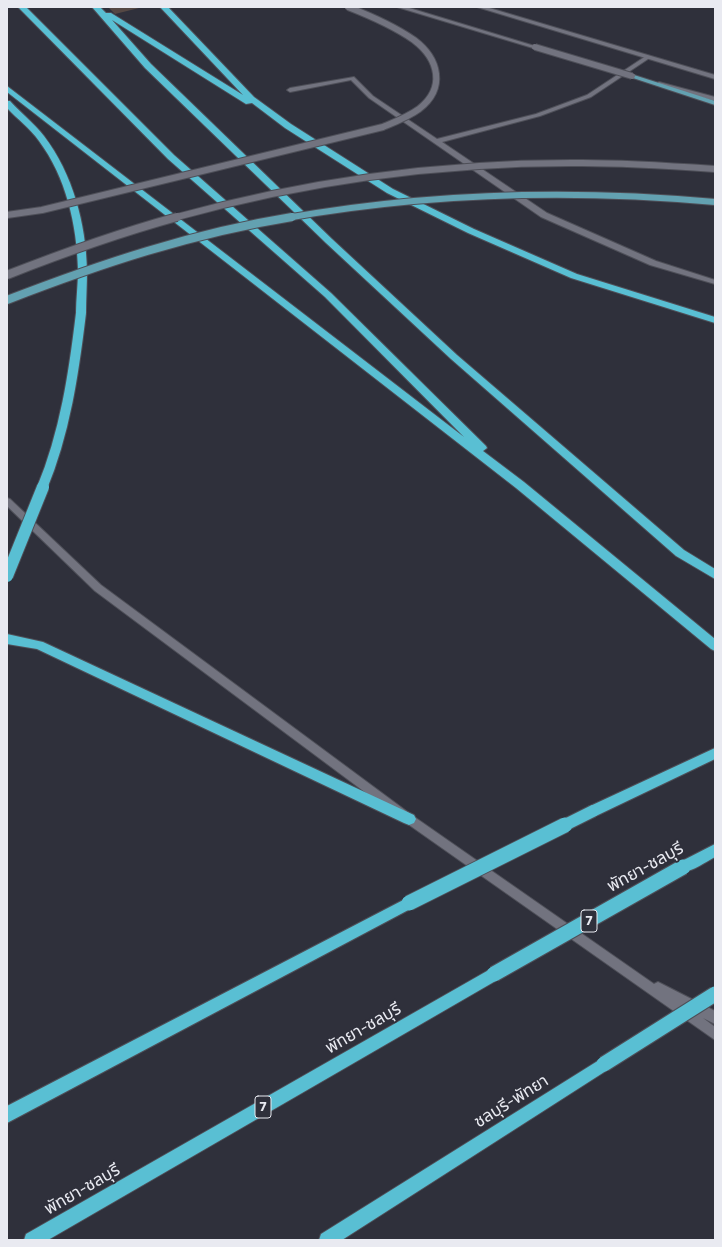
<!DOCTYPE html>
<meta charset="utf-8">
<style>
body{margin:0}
#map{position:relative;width:722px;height:1247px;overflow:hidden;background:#2f303b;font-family:Commissioner,sans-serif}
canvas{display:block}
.frame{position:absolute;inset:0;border:8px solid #e9eaf1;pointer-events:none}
</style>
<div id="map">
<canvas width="722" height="1247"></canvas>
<div class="frame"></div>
</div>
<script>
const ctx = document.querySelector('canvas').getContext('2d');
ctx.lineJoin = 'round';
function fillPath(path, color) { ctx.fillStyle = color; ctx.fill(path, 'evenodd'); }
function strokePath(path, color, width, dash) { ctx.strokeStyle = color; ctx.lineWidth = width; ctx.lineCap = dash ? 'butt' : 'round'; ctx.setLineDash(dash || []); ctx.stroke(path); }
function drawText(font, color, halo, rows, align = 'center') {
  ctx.font = font + ' Commissioner,"Noto Sans Thai",sans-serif'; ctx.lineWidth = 3.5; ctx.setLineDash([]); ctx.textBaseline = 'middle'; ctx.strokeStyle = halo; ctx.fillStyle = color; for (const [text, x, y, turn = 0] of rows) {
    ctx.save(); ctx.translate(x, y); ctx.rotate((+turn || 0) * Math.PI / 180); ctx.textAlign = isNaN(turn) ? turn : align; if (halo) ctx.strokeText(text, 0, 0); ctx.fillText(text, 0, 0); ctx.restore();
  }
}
const building = new Path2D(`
 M108 7H139V8L115 14Z`);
const lane = new Path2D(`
 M646 56 651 57 591 97 540 116 442 142 547 213 656 261 715 280V284L650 265 541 217 369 98 351 80 290 92 287 90 290 88 354 77 373 96 437 139 536 114 587 95Z`);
const secondary = new Path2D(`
 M397 7H406L538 47 533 48Z
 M477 7H486L715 75V79Z
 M659 82 715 97V101L657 85 656 84Z
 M7 498 10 499 101 585 413 816 654 984 658 982 662 984 715 1011V1024L703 1018 715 1027V1040L405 822 95 591 7 506Z`);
const primary = new Path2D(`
 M630 75H634L715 101V105L630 77Z`);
const highway = new Path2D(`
 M18 7H26L174 155 331 293 486 446 487 448 483 451 524 482 715 639V651L711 649 516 488 7 92V86L464 437 325 297 168 159Z
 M92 7H100L106 13H111L243 95 160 7H168L254 97 291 124 393 189 474 229 577 274 715 317V323L571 278 468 233 387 193 285 128 252 103 246 104 112 20 151 64 332 239 457 355 684 550 715 569V579L676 556 451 359 326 243 145 68Z
 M7 101H10C21 113 34 123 44 136 73 174 86 224 87 270 87 285 86 299 86 313L84 315 81 316 76 313C76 299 78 285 78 270 77 225 66 177 39 141 30 128 17 119 7 108Z
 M7 634 43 642 414 815 416 819 414 823 409 825 404 823 37 649 7 644Z
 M715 748V759L598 815 593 817 588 815 586 811 588 807Z
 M715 844V857C705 862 689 875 678 871L676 867 678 863Z
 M409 897 414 899 416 903 414 907 7 1123V1106Z
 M494 967 499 969 501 974 499 979 48 1240H24L26 1234Z
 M604 1057 609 1059 612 1064 609 1069 342 1240H319L321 1234Z`);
const secondaryBridgeFar1 = new Path2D(`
 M535 47 632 76
 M7 215 42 210 383 127C395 122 408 117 419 109 446 88 439 59 414 40 394 26 371 16 348 7
 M173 218C306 181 445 162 582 163 627 163 671 166 715 169`);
const secondaryBridge = new Path2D(`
 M7 275C63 253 119 233 177 217`);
const primaryBridgeFar1 = new Path2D(`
 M286 218C427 193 572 189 715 202`);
const primaryBridge = new Path2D(`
 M7 300C100 264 193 233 292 217`);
const highwayBridgeFar2 = new Path2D(`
 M42 488C65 433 74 372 81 313`);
const highwayBridgeFar1 = new Path2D(`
 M7 576 43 487
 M563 826 593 811`);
const highwayBridge = new Path2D(`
 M409 903 565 825
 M494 974 683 867
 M604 1064 715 994`);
const shields = [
 [589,921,16],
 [263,1107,16]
];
const shieldNames = [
 ["7",589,921],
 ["7",263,1107]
];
const nearStreetnames = [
 ["พัทยา-ชลบุรี",645,867,-29],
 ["พัทยา-ชลบุรี",363,1028,-30],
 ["ชลบุรี-พัทยา",511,1101,-32],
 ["พัทยา-ชลบุรี",82,1189,-30]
];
fillPath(building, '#554844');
strokePath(lane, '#4e4f58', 2);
strokePath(secondary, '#4e4f58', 2);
strokePath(primary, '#4e4f58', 2);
strokePath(highway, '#4e4f58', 2);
fillPath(lane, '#72737f');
fillPath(secondary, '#72737f');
fillPath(primary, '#63a1b1');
fillPath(highway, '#59bfd3');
strokePath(secondaryBridgeFar1, '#4e4f58', 8, []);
strokePath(secondaryBridge, '#4e4f58', 10, []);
strokePath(primaryBridgeFar1, '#4e4f58', 8, []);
strokePath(primaryBridge, '#4e4f58', 10, []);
strokePath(highwayBridgeFar2, '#4e4f58', 12, []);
strokePath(highwayBridgeFar1, '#4e4f58', 14, []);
strokePath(highwayBridge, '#4e4f58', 17, []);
strokePath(secondaryBridgeFar1, '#72737f', 6);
strokePath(secondaryBridge, '#72737f', 8);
strokePath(primaryBridgeFar1, '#63a1b1', 6);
strokePath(primaryBridge, '#63a1b1', 8);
strokePath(highwayBridgeFar2, '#59bfd3', 10);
strokePath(highwayBridgeFar1, '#59bfd3', 12);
strokePath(highwayBridge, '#59bfd3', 15);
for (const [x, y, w] of shields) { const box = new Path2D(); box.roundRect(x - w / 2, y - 11, w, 22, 3); ctx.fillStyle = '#2f303b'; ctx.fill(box); strokePath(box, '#e9eaf1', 1); }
drawText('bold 13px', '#e9eaf1', null, shieldNames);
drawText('17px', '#e9eaf1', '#2f303b', nearStreetnames);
</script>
